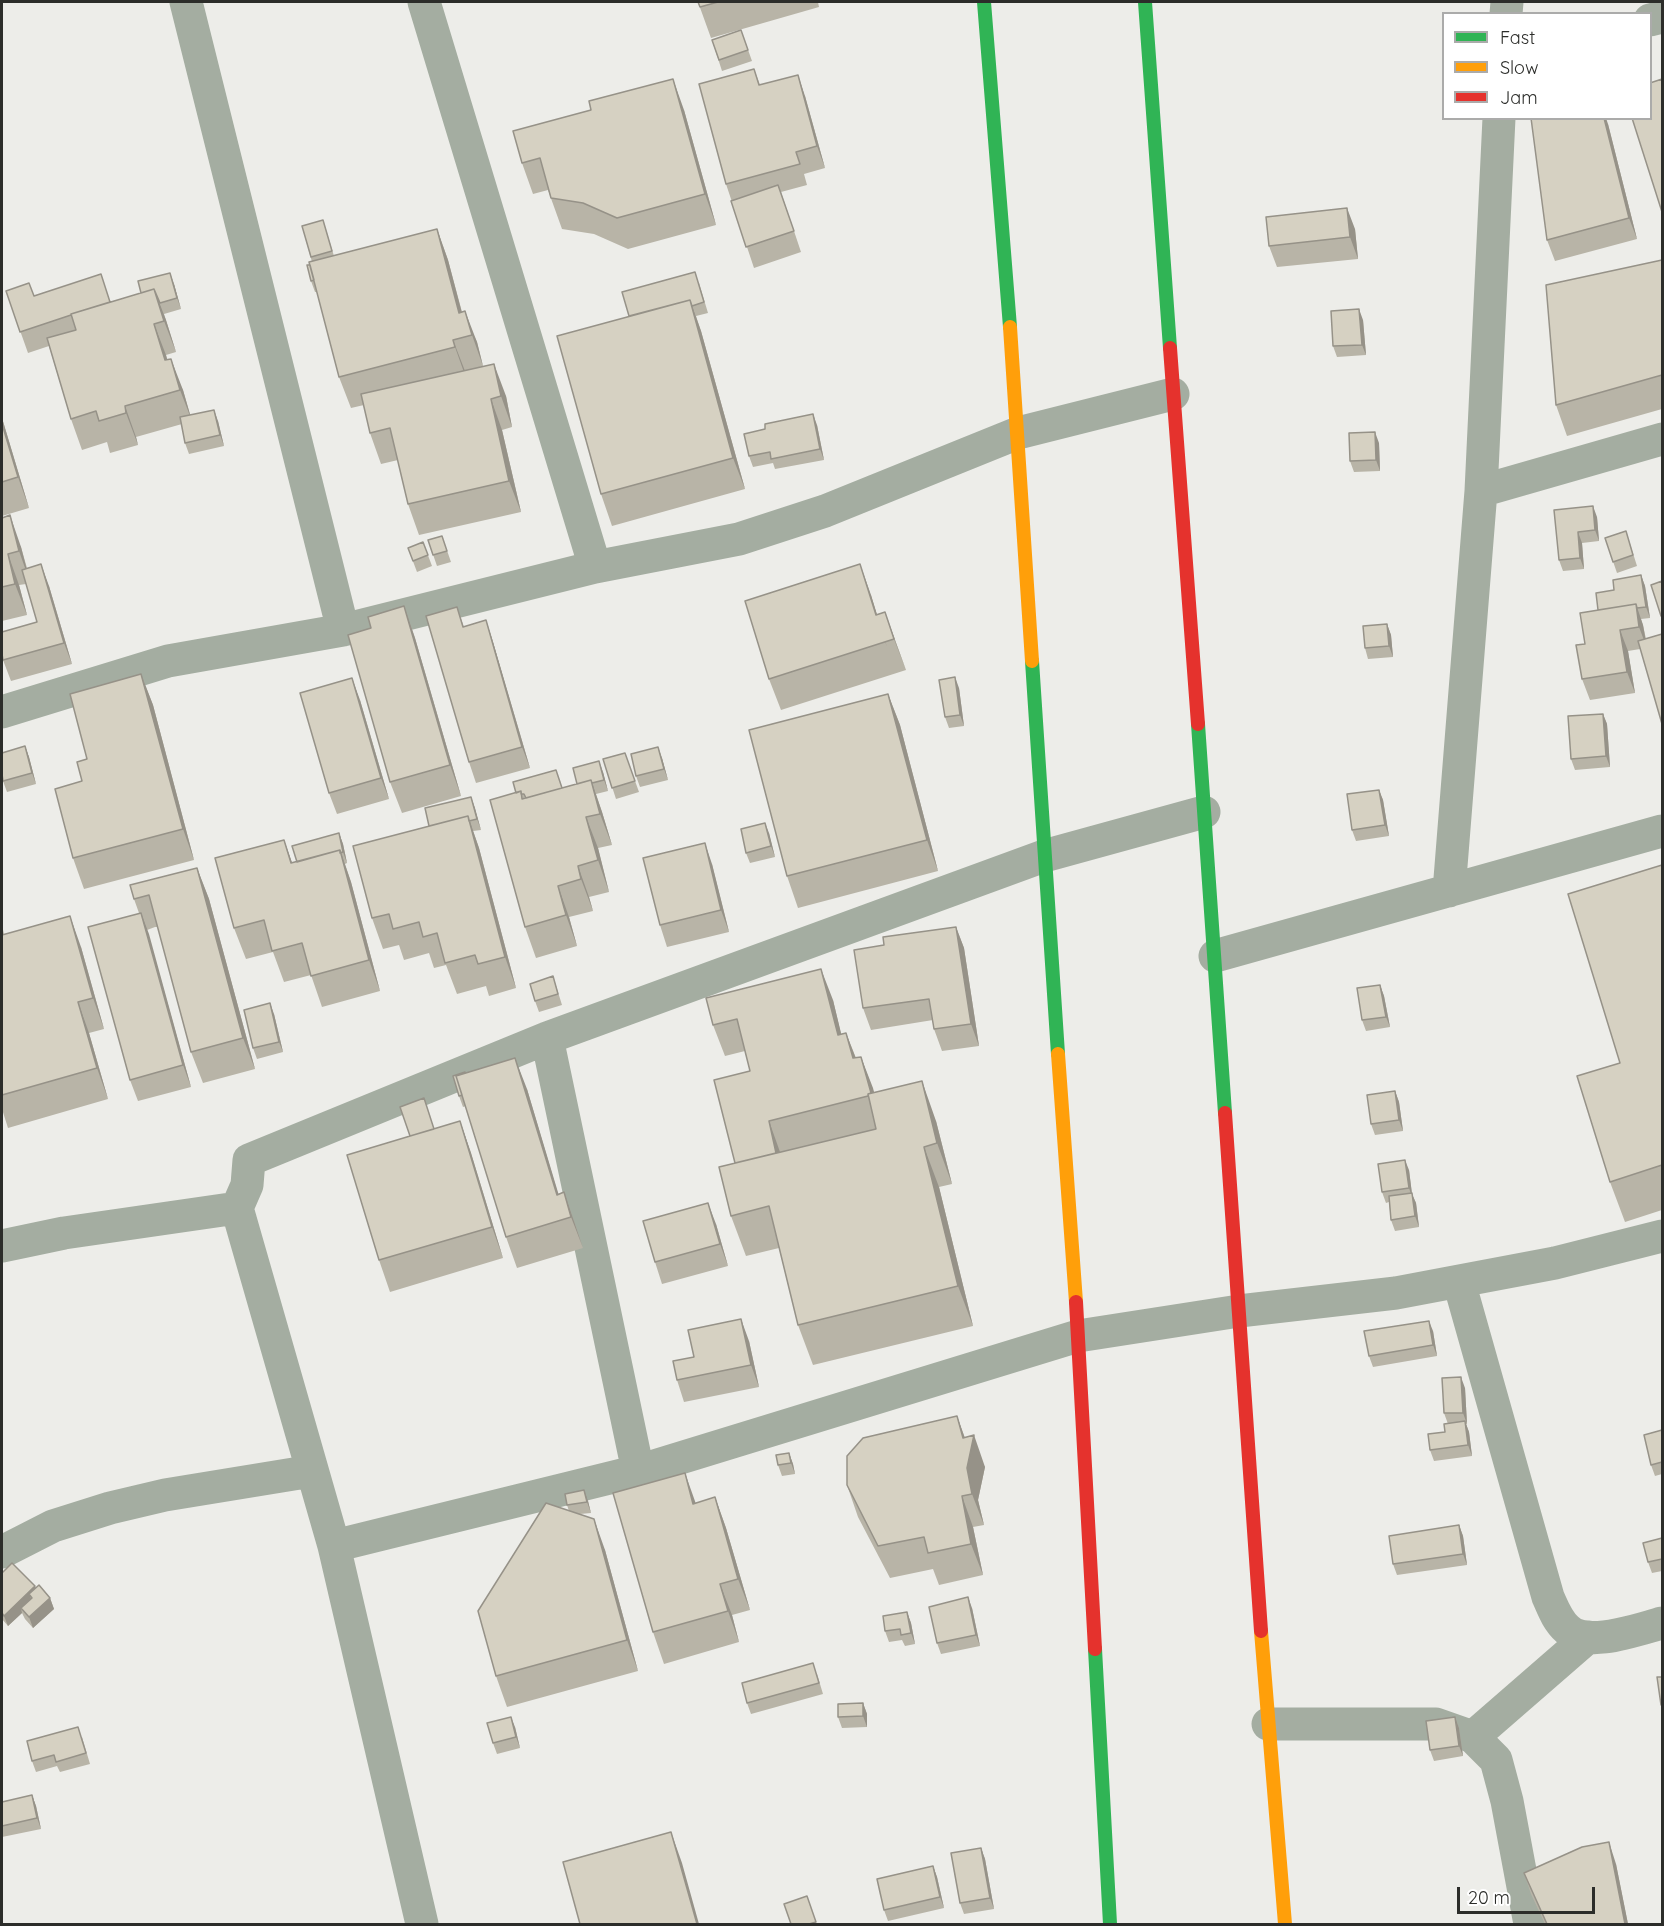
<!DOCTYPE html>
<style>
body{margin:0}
#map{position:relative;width:1664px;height:1926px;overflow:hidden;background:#edede9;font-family:Quicksand,sans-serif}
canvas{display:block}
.frame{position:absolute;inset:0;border:3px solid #2c2d2a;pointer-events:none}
.legend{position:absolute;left:1442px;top:12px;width:210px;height:108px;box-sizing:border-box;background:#fff;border:2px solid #ababaa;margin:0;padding:8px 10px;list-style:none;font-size:18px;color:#2c2d2a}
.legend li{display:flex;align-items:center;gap:12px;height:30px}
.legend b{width:30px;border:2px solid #ababaa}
.scale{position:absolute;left:1457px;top:1887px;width:138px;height:27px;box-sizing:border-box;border:3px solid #2c2d2a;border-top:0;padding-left:8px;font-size:18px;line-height:21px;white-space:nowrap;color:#2c2d2a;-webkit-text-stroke:4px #fff;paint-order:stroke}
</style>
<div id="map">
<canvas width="1664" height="1926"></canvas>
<div class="frame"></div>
<ul class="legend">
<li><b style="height:8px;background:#30b455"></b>Fast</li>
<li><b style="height:8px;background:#ff9f0a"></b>Slow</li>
<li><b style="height:8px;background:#e5322d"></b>Jam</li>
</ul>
<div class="scale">20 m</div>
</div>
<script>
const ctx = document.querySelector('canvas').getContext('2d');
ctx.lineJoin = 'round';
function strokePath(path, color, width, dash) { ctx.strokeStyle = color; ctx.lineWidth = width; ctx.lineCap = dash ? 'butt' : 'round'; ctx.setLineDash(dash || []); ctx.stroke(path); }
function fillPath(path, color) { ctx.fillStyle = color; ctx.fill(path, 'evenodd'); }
const street = new Path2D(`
 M186 2 343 630
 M424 2 595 567
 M1506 14 1507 2
 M1650 20 1662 17
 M1481 491 1662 439
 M2 712 168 661 343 630 595 567 739 539 825 511 1018 433 1173 394
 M1449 891 1481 491 1499 118
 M1215 956 1662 831
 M547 1038 638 1471
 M2 1246 64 1233 237 1208
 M1459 1282 1548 1597C1553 1608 1557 1620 1567 1629 1587 1649 1639 1629 1662 1623
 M334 1546 638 1471 1078 1336 1239 1311 1396 1293 1555 1263 1662 1236
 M2 1552 53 1526 110 1508 165 1495 312 1471
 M1268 1724H1436L1473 1737 1496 1760 1507 1801 1530 1924
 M1473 1737 1588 1637
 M422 1924 334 1546 237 1208 247 1185 249 1160 547 1038 1044 856 1204 812`);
const fast = new Path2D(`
 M984 2 1010 327
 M1145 2 1170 348
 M1032 661 1058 1054
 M1198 724 1225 1113
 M1095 1649 1110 1924`);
const slow = new Path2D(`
 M1010 327 1032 661
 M1058 1054 1076 1302
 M1261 1631 1285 1924`);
const jam = new Path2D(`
 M1170 348 1198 724
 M1225 1113 1261 1631
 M1076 1302 1095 1649`);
const wall = new Path2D(`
 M698 2H818L819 7 711 38Z
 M741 30 752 61 722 71 712 40Z
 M754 69 760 85 805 96 825 168 804 174 807 185 781 192 801 252 754 268 726 184Z
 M591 110H684L716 225 628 249 594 234 562 229 548 190 533 194 522 163Z
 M1608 124 1637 239 1555 261 1547 240Z
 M323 220 334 256 437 229 448 260 462 312 477 342 483 366 471 370 506 396 512 427 502 430 521 512 419 535 408 504 398 460 381 464 370 433 364 405 351 408 339 377 317 292H315L311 281 310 265 312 262 302 226Z
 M1355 229 1358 259 1277 267 1269 246Z
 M1662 260V409L1567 436 1556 405Z
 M699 283 708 313 696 316 701 331 745 489 612 526 601 494 629 316Z
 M174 284 181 309 164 314 176 352 166 355 167 360 183 390 190 415 218 421 224 446 189 454 185 443 182 424 136 437 138 445 110 453 107 442 82 450 71 419 49 346 28 353 6 291 34 296 111 302Z
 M1363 320 1366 355 1337 357 1333 346Z
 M2 418 29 508 2 516Z
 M817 425 824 460 775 469 773 463 753 467 749 456Z
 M1379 443 1380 471 1354 472 1350 461Z
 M1554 510 1597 517 1599 541 1582 543 1584 569 1563 571 1559 560Z
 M2 518 21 547 27 568 49 586 72 664 11 681 3 660 37 622 26 584 19 585 27 615 2 621Z
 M1626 531 1637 566 1617 573 1605 538Z
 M442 536 451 562 437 566 428 540Z
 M423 542 432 566 417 572 408 548Z
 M1641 575 1645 586 1650 618 1641 619 1643 625 1646 639 1640 649 1628 651 1635 693 1590 700 1582 679 1585 644 1614 590Z
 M871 595 877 615 885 612 906 670 781 710 769 679Z
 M404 606 415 638 461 796 402 813 390 782 371 628Z
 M457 607 464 627 486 620 493 642 530 768 476 783 469 762Z
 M1387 624 1391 635 1393 657 1368 659 1365 648Z
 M141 674 153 705 194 860 84 889 73 858 82 781 87 759Z
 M959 688 964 726 949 728 945 717Z
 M888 694 900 725 938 871 798 908 787 876Z
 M360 700 389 799 337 814 329 793Z
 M1603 714 1607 724 1610 767 1575 770 1571 759Z
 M25 746 29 757 36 784 7 792 3 781Z
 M625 753 639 792 616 799 603 759Z
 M662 758 668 780 640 787 636 776Z
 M603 772 608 791 596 794 602 812 612 845 598 848 609 892 589 897 593 911 569 917 577 946 536 958 525 927 490 800 560 781 562 788 577 784Z
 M1379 790 1383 800 1389 836 1356 841 1352 830Z
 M471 797 481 830 473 831 479 848 516 988 489 996 486 986 457 994 446 965 434 968 429 953 404 960 399 945 383 949 372 918 429 826Z
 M339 833 343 844 347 863 345 864 351 882 380 991 322 1007 311 975 284 982 273 952 246 959 234 928 284 840 292 863 297 862Z
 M769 833 775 857 750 863 746 853Z
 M712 864 729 932 667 947 660 925Z
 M1662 865V1210L1625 1222 1610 1182 1620 1063Z
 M197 868 209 899 255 1069 203 1083 191 1052 158 927H155L147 930 191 1087 138 1101 130 1080 139 913 134 899Z
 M2 925 4 934 81 947 104 1029 89 1033 108 1099 8 1128 2 1109Z
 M956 927 964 948 979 1046 942 1051 934 1029 933 1020 871 1030 863 1008 884 945Z
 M553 976 562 1005 539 1012 535 1001Z
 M1380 985 1384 996 1390 1027 1366 1031 1362 1020Z
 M706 998 833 1000 841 1034 846 1033 856 1058 861 1057 874 1093 936 1121 952 1184 939 1187 973 1326 813 1365 798 1325 779 1248 746 1256 731 1216 735 1163 750 1071 745 1051 725 1056 713 1025Z
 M274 1014 283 1052 257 1059 253 1048Z
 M465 1073 527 1089 558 1194 564 1192 575 1224 583 1248 517 1268 506 1237 466 1106 463 1107 459 1096Z
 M1395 1091 1399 1102 1403 1131 1375 1135 1371 1124Z
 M460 1121 471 1153 503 1258 390 1292 379 1260 435 1129Z
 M1409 1170 1412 1194 1416 1203 1419 1227 1395 1231 1391 1220 1389 1202 1386 1203 1382 1192Z
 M716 1224 728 1266 662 1284 655 1262Z
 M1433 1331 1437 1356 1373 1367 1369 1356Z
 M749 1341 759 1387 684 1402 677 1380 694 1357Z
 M1465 1388 1467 1424H1466L1469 1432 1472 1456 1434 1461 1430 1450 1445 1432 1448 1424 1444 1413Z
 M957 1416 965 1438 985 1467 978 1500 984 1525 973 1527 983 1575 939 1585 933 1569 890 1578 858 1517 847 1485Z
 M1662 1430V1474L1655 1476 1651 1465Z
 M789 1453 793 1464 795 1474 782 1476 778 1465Z
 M715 1497 726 1528 750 1610 732 1615 739 1642 664 1664 653 1632 696 1503Z
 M588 1501 591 1513 580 1514 605 1550 638 1671 507 1707 496 1676 569 1511 567 1505Z
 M1459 1525 1463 1536 1467 1565 1397 1575 1393 1564Z
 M1662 1538V1571L1652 1573 1648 1562Z
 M2 1573 36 1588 50 1598 54 1609 33 1628 25 1619 22 1613 8 1626 2 1619Z
 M972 1608 980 1646 941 1654 937 1643Z
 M907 1612 911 1623 915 1644 905 1646 902 1640 889 1642 885 1631Z
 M817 1674 823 1694 751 1714 747 1703Z
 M863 1703 867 1714V1727L842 1728 838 1717Z
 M1455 1717 1459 1728 1463 1756 1434 1761 1430 1750Z
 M515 1727 520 1748 497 1754 493 1743Z
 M82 1737 90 1764 60 1772 57 1766 36 1772 32 1761Z
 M32 1795 36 1806 41 1829 2 1837V1802Z
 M981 1848 985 1859 994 1909 964 1914 960 1903Z
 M1616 1864 1628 1924H1545L1531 1894 1524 1873Z
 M933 1866 937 1877 944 1908 888 1921 884 1910Z`);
const shadedWall = new Path2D(`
 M798 75 805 96 825 168 817 146Z
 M673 79 684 110 716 225 705 194Z
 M1604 118H1606L1608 124 1637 239 1629 218Z
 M1347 208 1355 229 1358 259 1350 237Z
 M437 229 448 260 468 336 459 313Z
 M170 273 174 284 181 309 177 298Z
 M154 289 166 320 176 352 164 321Z
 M690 300 701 331 745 489 733 458Z
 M1359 309 1363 320 1366 355 1362 345Z
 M465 311 477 342 483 366 472 335Z
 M154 324 166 355 176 391 165 360Z
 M453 340 465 371 466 378 455 347Z
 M171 359 183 390 192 421 180 390Z
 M494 364 506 396 512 427 501 396Z
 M491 399 502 430 521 512 509 481Z
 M125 406 136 437 138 445 126 413Z
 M214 410 218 421 224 446 220 435Z
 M813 414 817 425 824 460 820 449Z
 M2 418 29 508 18 477 2 424Z
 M1375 432 1379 443 1380 471 1376 460Z
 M1593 506 1597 517 1599 541 1595 530Z
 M10 515 21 547 30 582 19 551Z
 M1578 532 1582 543 1584 569 1580 558Z
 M8 554 19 585 27 615 15 584Z
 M41 564 49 586 72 664 64 643Z
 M860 564 871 595 887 647 876 615Z
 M1641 575 1645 586 1650 618 1646 607Z
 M1636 604 1643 625 1647 648 1639 627Z
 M404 606 415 638 461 796 450 765Z
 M885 612 896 643 906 670 894 639Z
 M486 620 493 642 530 768 522 747Z
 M1387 624 1391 635 1393 657 1389 646Z
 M1620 630 1628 651 1635 693 1627 672Z
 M141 674 153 705 194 860 183 829Z
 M955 677 959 688 964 726 960 715Z
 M352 678 360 700 389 799 381 778Z
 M888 694 900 725 938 871 927 840Z
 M1603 714 1607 724 1610 767 1606 756Z
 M25 746 29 757 36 784 32 773Z
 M658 747 662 758 668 780 664 769Z
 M599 761 603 772 608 791 604 780Z
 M591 780 602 812 612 845 600 814Z
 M1379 790 1383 800 1389 836 1385 825Z
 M471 797 475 808 481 830 477 819Z
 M468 816 479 848 516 988 505 957Z
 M586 817 598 848 609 892 598 860Z
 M765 823 769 833 775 857 771 846Z
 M339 833 343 844 347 863 343 852Z
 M284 840 295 871 291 863Z
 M705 843 712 864 729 932 721 910Z
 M340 850 351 882 380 991 369 960Z
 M578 866 589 897 593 911 581 879Z
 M197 868 209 899 255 1069 243 1038Z
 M558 886 569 917 577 946 566 915Z
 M141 913 149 934 191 1087 183 1065Z
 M70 916 81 947 104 1029 93 998Z
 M956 927 964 948 979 1046 971 1024Z
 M821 969 833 1000 849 1066 838 1035Z
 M1380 985 1384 996 1390 1027 1386 1017Z
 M78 1002 89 1033 108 1099 97 1068Z
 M270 1003 274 1014 283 1052 279 1042Z
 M846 1033 858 1064 853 1058Z
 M861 1057 873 1088 883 1127 871 1095Z
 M515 1058 527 1089 566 1219 557 1195Z
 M922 1081 936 1121 952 1184 937 1143Z
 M1395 1091 1399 1102 1403 1131 1399 1120Z
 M460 1121 471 1153 503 1258 492 1227Z
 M769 1121 780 1152 777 1157Z
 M924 1147 939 1187 973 1326 958 1286Z
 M1405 1160 1409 1170 1412 1194 1416 1203 1419 1227 1415 1216 1412 1197 1409 1188Z
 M564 1192 575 1224 583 1248 571 1217Z
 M708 1203 716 1224 728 1266 720 1244Z
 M741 1319 749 1341 759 1387 751 1365Z
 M1429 1321 1433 1331 1437 1356 1433 1345Z
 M1461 1377 1465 1388 1467 1424 1463 1413Z
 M957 1416 968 1447 974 1435 985 1467 978 1500 984 1525 972 1494 967 1468 963 1438Z
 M1465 1421 1469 1432 1472 1456 1468 1445Z
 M789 1453 793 1464 795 1474 791 1463Z
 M685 1473 696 1504H693Z
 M584 1490 588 1501 591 1513 587 1502Z
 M962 1496 973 1527 983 1575 971 1544Z
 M715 1497 726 1528 750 1610 738 1579Z
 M594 1519 605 1550 638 1671 627 1640Z
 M1459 1525 1463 1536 1467 1565 1463 1554Z
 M720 1584 732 1615 739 1642 728 1611Z
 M35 1586 39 1597 32 1598 29 1594 33 1603 21 1608 22 1613 8 1626 4 1616Z
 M968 1597 972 1608 980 1646 976 1635Z
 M50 1598 54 1609 33 1628 29 1617Z
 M907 1612 911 1623 915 1644 911 1633Z
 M863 1703 867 1714V1727L863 1716Z
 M511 1717 515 1727 520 1748 516 1737Z
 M1455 1717 1459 1728 1463 1756 1459 1746Z
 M32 1795 36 1806 41 1829 37 1818Z
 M671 1832 682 1863 699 1924H697Z
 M1609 1842 1616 1864 1628 1924H1625Z
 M981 1848 985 1859 994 1909 990 1898Z
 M933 1866 937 1877 944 1908 940 1897Z`);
const building = new Path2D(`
 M698 2H718L700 7Z
 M741 30 748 50 719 60 712 40Z
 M754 69 759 85 798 75 817 146 796 152 800 164 726 184 699 84Z
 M673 79 705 194 617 218 583 203 551 198 540 158 522 163 513 131 591 110 589 101Z
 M1662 79V212L1632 118H1650V83Z
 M1531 118H1604L1629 218 1547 240Z
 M778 185 794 231 746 247 731 201Z
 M1347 208 1350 237 1269 246 1266 217Z
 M323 220 332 251 311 257 302 226Z
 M437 229 459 313 465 311 472 335 453 340 455 347 339 377 309 262Z
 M1662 260V375L1556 405 1546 285Z
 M307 265H310L314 280 311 281Z
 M695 272 704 302 692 306 690 300 629 316 622 292Z
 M170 273 177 298 160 303 154 289 141 293 138 281Z
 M101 274 110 302 71 314V315L20 332 6 291 29 283 34 296Z
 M154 289 164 321 154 324 165 360 171 359 180 390 125 406 126 413 99 421 96 411 71 419 47 338 76 330 71 314Z
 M690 300 733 458 601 494 557 336Z
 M1359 309 1362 345 1333 346 1331 311Z
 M494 364 501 396 491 399 509 481 408 504 390 428 370 433 361 394Z
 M214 410 220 435 185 443 180 417Z
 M813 414 820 449 771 459 770 452 749 456 744 434 765 429V424Z
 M2 424 18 477 2 482Z
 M1375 432 1376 460 1350 461 1349 433Z
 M1593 506 1595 530 1578 532 1580 558 1559 560 1554 510Z
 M10 515 19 551 8 554 15 584 2 587V518Z
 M1626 531 1633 555 1613 562 1605 538Z
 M442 536 447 551 433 555 428 540Z
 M423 542 428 555 413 561 408 548Z
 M41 564 64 643 3 660 2 654V632L37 622 22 570Z
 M860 564 876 615 885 612 894 639 769 679 745 601Z
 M1641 575 1646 607 1637 608 1636 604 1598 610 1596 593 1614 590 1613 580Z
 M1662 581V616H1661L1651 585Z
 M1636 604 1639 627 1620 630 1627 672 1582 679 1576 645 1585 644 1580 613Z
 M404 606 450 765 390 782 348 635 371 628 368 617Z
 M457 607 463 627 486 620 522 747 469 762 426 616Z
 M1387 624 1389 646 1365 648 1363 626Z
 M1662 634V724L1638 641Z
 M141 674 183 829 73 858 55 789 82 781 77 762 87 759 70 694Z
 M955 677 960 715 945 717 939 680Z
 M352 678 381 778 329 793 300 693Z
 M888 694 927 840 787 876 749 730Z
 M1603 714 1606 756 1571 759 1568 716Z
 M25 746 32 773 3 781 2 774V753Z
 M658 747 664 769 636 776 631 754Z
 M625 753 635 781 612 788 603 759Z
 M599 761 604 780 592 783 591 780 577 784 573 768Z
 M556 770 562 788 526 798 524 794H521V791L516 793 513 782Z
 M591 780 600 814 586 817 598 860 578 866 581 879 558 886 566 915 525 927 490 800 521 791 522 799Z
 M1379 790 1385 825 1352 830 1347 794Z
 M471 797 477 819 469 821 468 816 429 826 425 808Z
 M468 816 505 957 478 964 475 955 445 963 437 933 423 937 419 922 393 929 389 914 372 918 353 846Z
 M765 823 771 846 746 853 741 829Z
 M339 833 343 852 340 853V850L297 862 292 846Z
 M284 840 291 863 340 850 369 960 311 976 302 943 272 951 264 920 234 928 215 858Z
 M705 843 721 910 660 925 643 858Z
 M1662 865V1165L1610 1182 1577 1076 1620 1063 1568 894Z
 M197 868 243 1038 191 1052 149 895 134 899 130 885Z
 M141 913 183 1065 130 1080 88 927Z
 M70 916 93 998 78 1002 97 1068 2 1095V935Z
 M956 927 971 1024 934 1029 929 999 863 1008 854 950 884 945 883 937Z
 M821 969 838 1035 846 1033 853 1058 861 1057 871 1093 868 1094V1096L769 1121 776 1153 735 1163 714 1080 750 1071 737 1019 713 1025 706 998Z
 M553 976 558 994 535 1001 530 984Z
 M1380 985 1386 1017 1362 1020 1357 988Z
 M270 1003 279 1042 253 1048 244 1010Z
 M515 1058 557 1195 564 1192 571 1217 506 1237 456 1076Z
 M465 1072V1073L456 1076 462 1095 459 1096 453 1076Z
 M922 1081 937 1143 924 1147 958 1286 798 1325 769 1206 731 1216 719 1167 876 1129 868 1094Z
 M1395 1091 1399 1120 1371 1124 1367 1095Z
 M424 1098 434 1129 410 1136 400 1107Z
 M460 1121 492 1227 379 1260 347 1155Z
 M1405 1160 1409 1188 1382 1192 1378 1164Z
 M1412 1193 1415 1216 1391 1220 1389 1196Z
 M708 1203 720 1244 655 1262 643 1221Z
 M741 1319 751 1365 677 1380 673 1361 694 1357 688 1330Z
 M1429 1321 1433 1345 1369 1356 1364 1331Z
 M1461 1377 1463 1413H1444L1442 1378Z
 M957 1416 963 1438 974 1435 967 1468 972 1494 962 1496 971 1544 928 1553 924 1537 878 1546 847 1485V1456L863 1438Z
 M1465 1421 1468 1445 1430 1450 1428 1434 1445 1432 1444 1424Z
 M1662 1430V1462L1651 1465 1644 1435Z
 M789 1453 791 1463 778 1465 776 1455Z
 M685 1473 693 1504 715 1497 738 1579 720 1584 728 1611 653 1632 613 1493Z
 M584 1490 587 1502 567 1505 565 1494Z
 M546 1503 594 1519 627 1640 496 1676 478 1611Z
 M1459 1525 1463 1554 1393 1564 1389 1536Z
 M1662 1538V1559L1648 1562 1643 1543Z
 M12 1563 35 1586 4 1616 2 1613V1573Z
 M39 1585 50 1598 29 1617 21 1608 32 1598 29 1594Z
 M968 1597 976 1635 937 1643 929 1607Z
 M907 1612 911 1633 901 1635 900 1629 885 1631 883 1616Z
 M813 1663 819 1683 747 1703 742 1683Z
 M1657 1677H1662V1705H1661Z
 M863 1703V1716L838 1717V1704Z
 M511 1717 516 1737 493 1743 487 1723Z
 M1455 1717 1459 1746 1430 1750 1426 1721Z
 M78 1727 86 1753 56 1762 54 1755 32 1761 27 1741Z
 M32 1795 37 1818 2 1826V1802Z
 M671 1832 697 1924H580L563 1862Z
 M1609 1842 1625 1924H1547L1524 1873 1582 1847Z
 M981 1848 990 1898 960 1903 951 1853Z
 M933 1866 940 1897 884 1910 877 1879Z
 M807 1896 816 1922 809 1924H791L784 1904Z`);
strokePath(street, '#a4ada1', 33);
strokePath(fast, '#30b455', 14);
strokePath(slow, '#ff9f0a', 14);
strokePath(jam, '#e5322d', 14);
fillPath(wall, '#b8b4a7');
fillPath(shadedWall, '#969288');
fillPath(building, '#d6d1c2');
strokePath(building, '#969288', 1.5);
</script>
